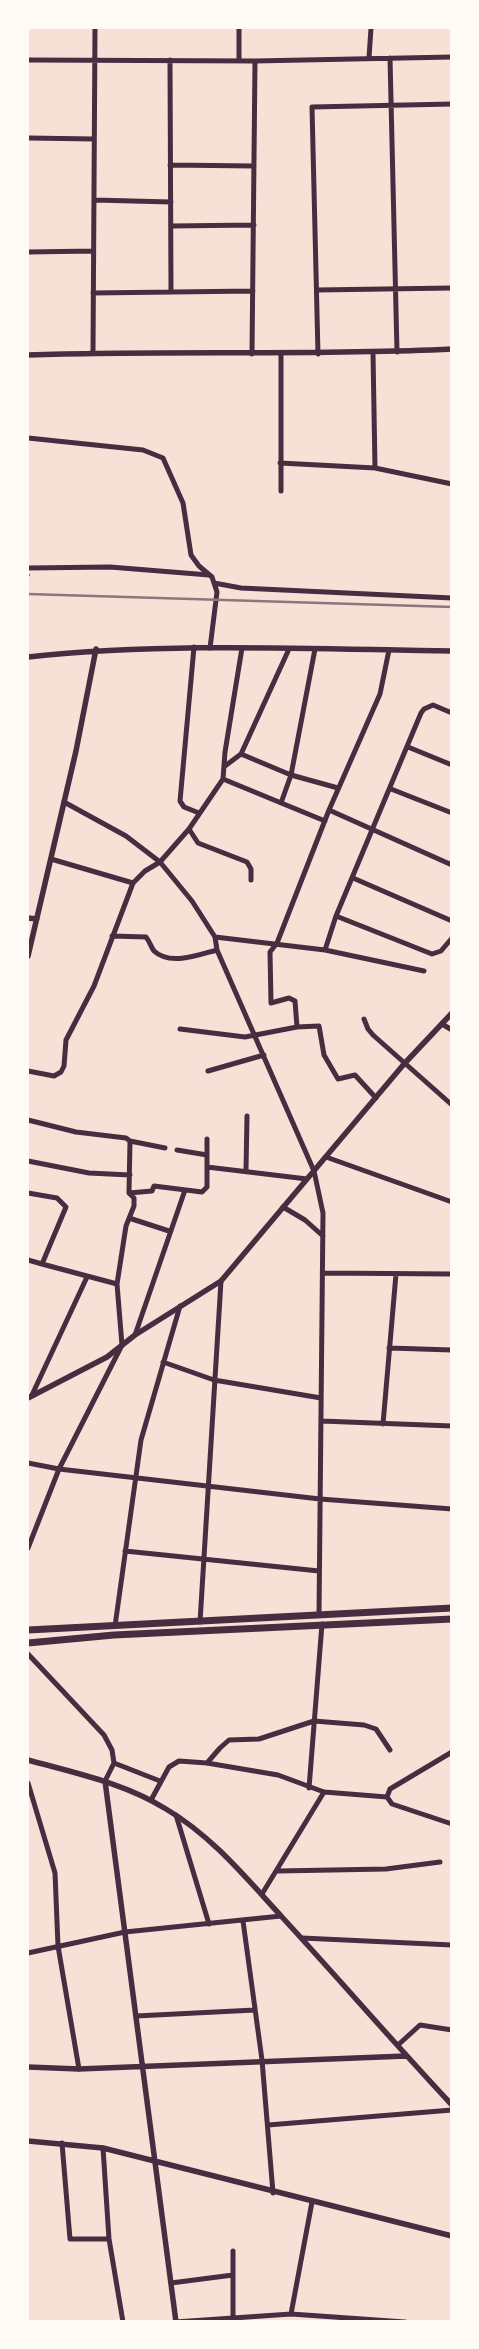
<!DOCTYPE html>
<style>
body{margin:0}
#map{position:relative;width:479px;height:2349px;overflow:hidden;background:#f7e1d7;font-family:"IBM Plex Sans",sans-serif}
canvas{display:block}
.frame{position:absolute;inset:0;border:29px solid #fffaf5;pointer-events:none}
</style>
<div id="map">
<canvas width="479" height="2349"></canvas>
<div class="frame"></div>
</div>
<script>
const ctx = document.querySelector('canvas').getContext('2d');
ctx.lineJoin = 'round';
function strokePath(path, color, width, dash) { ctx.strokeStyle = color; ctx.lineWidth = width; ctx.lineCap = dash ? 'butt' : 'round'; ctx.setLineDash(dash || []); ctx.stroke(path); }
const minor = new Path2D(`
 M239 28V61
 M369 58 371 28
 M390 58 397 352
 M28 60 255 61 452 57
 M170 60 171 292
 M28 138 94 139
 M170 165 254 166
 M94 200 171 202
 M171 226 254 225
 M28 252 93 251
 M317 290 452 288
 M93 293 253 291
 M93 353 95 28
 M373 353 375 468
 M252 354 255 61
 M318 354 312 107 452 104
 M28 438 143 450 163 458 183 503 191 555 199 566 212 577 217 592 210 648
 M280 463 375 468 452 484
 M281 491V354
 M28 568 110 567 209 575
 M214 583 241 588 452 598
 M194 647 180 801 184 807 199 813
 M408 747 452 765
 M241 754 291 775 338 788
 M225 766 241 754 289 649
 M223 779 325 821
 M391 789 452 813
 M64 802 126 836 160 862 192 901 215 937 217 950 314 1171 323 1213 319 1614
 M281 803 291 775 315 649
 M329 810 452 865
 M189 829 198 843 247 862 251 869V880
 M51 859 133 883
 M353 878 452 921
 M336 916 432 954 441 951 452 938
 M112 936 146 937C150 942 151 947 154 951 170 966 198 955 217 950
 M215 937 325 950 424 971
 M325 950 336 916 421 713 424 709 433 705 452 713
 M364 1019 368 1029 373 1035 452 1105
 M442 1024 452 1030
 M297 1027 295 1001 289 998 271 1003 270 952 277 943 329 810 380 694 389 650
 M180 1029 245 1037 297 1027 319 1026 324 1055 338 1079 355 1075 376 1098
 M28 1071 54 1076 61 1072 64 1066 66 1040 94 986 133 883 145 871 160 862 189 829 223 779 225 752 242 648
 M208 1071 264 1055
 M28 1120 76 1132 126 1138 130 1141 129 1193 134 1198V1206L126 1226 117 1284 122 1345 59 1469 28 1548
 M130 1141 165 1148
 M177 1150 207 1155
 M326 1157 452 1202
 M28 1161 89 1173 130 1175
 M207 1167 307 1179
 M246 1170 247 1116
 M28 1193 57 1198 66 1207 42 1264 28 1260
 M129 1193 152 1191 154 1186 202 1192 207 1187V1139
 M283 1207 305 1220 323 1236
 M129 1218 169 1231
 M42 1264 117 1284
 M323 1273 452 1274
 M135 1335 185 1190
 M389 1348 452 1350
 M163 1362 214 1380 321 1398
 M32 1395 87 1277
 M321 1421 452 1426
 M383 1424 396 1274
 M28 1463 59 1469 320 1499 452 1509
 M125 1551 319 1571
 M200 1622 221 1281
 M115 1626 141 1440 180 1306
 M28 1654 104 1735 112 1750 114 1763 160 1781
 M207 1763 220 1748 229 1740 259 1739 314 1721 364 1725 376 1729 390 1750
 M105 1781 114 1763
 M28 1783 55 1873 58 1946 79 2069
 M309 1788 322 1624
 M387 1797 390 1789 452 1752
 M151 1800 169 1767 179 1761 207 1763 278 1775 324 1792 387 1797 392 1804 452 1824
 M176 1815 209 1924
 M278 1871 386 1869 440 1862
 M262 1894 324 1792
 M243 1921 262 2060 273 2193
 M302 1938 452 1945
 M28 1953 125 1932 281 1916
 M136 2016 255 2010
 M398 2045 420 2025 452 2030
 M268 2125 452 2110
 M62 2143 70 2239H109
 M103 2148 109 2239 123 2322
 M171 2283 233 2275
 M291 2314 312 2202
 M233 2318V2251
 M175 2322 291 2314 405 2322`);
const tertiary = new Path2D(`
 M28 355C169 350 310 356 452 349
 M28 657C168 642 310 649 452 651
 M28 918 37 919
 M28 956 76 751 96 649
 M28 1398 107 1357 135 1335 221 1281 404 1064 452 1013
 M28 1760C75 1773 124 1783 166 1809 212 1836 246 1878 282 1917 339 1979 394 2043 452 2105
 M105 1781 176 2322
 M28 2067 79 2069 406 2056
 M28 2141 103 2148 452 2236`);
const secondary = new Path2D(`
 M28 1630 452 1608
 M28 1643 114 1635 452 1619`);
const rail = new Path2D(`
 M28 575H29
 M28 594 452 607`);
strokePath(minor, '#4a2c40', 5);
strokePath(tertiary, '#4a2c40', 5.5);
strokePath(secondary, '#4a2c40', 7);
strokePath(rail, '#8f747c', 2.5);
</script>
